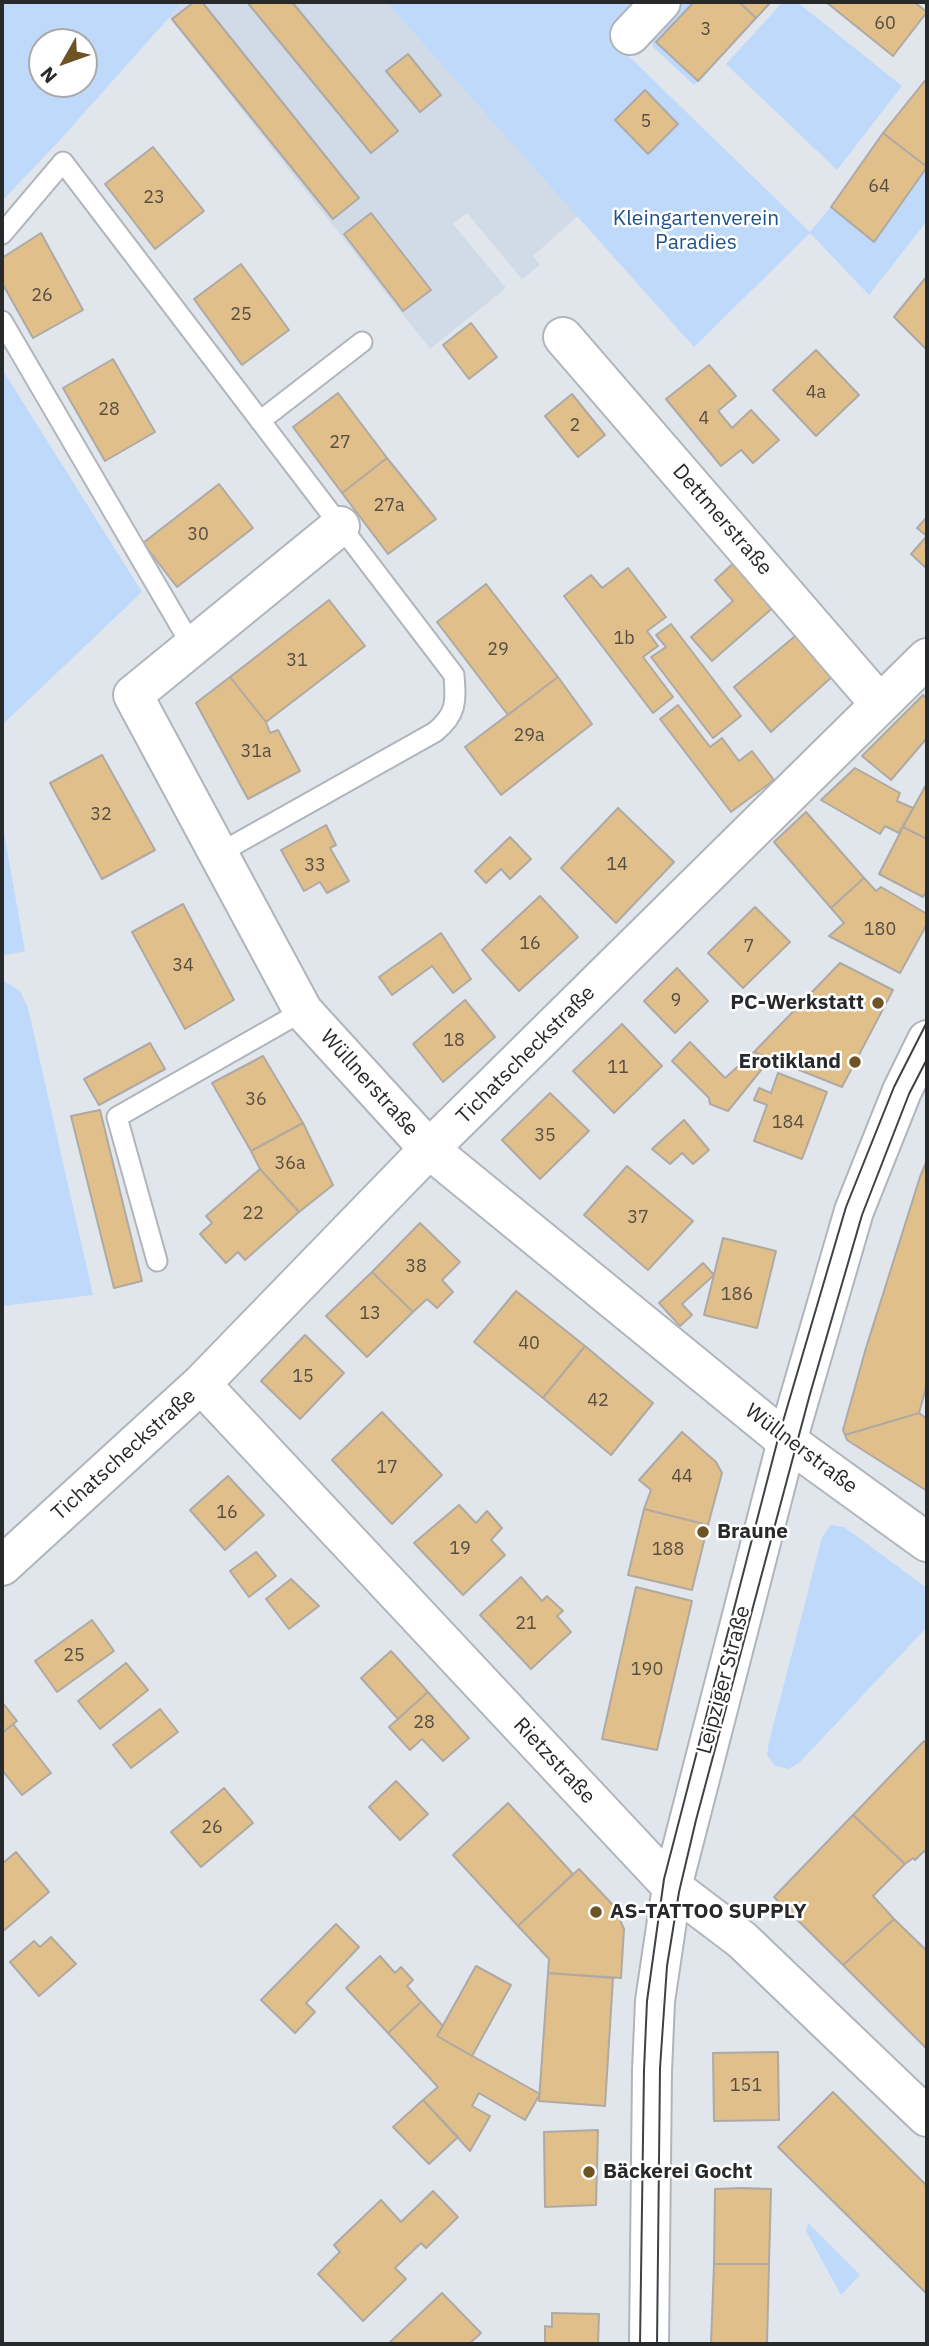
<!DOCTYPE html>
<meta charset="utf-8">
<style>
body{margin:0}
#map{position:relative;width:929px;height:2346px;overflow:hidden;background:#e1e6ed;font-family:"IBM Plex Sans",sans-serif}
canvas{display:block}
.frame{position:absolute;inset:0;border:4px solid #27292b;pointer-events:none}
.north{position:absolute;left:28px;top:28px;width:70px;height:70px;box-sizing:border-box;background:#fff;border:2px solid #a9a9aa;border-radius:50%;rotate:230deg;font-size:19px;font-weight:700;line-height:28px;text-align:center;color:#27292b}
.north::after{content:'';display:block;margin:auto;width:24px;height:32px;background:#6e5325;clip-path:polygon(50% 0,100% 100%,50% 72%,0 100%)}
</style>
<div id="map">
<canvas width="929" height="2346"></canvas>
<div class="frame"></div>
<div class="north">N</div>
</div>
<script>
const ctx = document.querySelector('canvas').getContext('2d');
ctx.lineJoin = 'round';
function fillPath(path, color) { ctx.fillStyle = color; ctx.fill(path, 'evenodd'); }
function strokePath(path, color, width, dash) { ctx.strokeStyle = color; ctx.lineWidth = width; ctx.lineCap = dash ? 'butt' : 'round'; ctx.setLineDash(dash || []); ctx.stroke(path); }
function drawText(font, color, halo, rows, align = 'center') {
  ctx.font = font + ' "IBM Plex Sans",sans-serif'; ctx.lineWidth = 5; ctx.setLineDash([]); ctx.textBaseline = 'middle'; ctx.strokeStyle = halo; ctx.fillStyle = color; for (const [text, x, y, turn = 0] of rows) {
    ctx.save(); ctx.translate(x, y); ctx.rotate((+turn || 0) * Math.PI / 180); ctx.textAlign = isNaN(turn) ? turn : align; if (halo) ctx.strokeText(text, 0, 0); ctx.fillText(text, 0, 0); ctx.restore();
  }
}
const built = new Path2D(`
 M184 2H386L578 216 533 256 540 265 522 279 467 213 453 224 506 288 430 349 169 17Z`);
const green = new Path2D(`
 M2 2H183L59 141 2 201ZM84 42V84H42V42Z
 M386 2H638L608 36 810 232 831 207 874 242 927 167V221L869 295 810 233 694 347Z
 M677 2H694L657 42 698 81 694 85 653 47 650 30Z
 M797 2 902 86 837 170 726 64 782 3Z
 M2 369 142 592 2 725Z
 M2 821 25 951 2 956Z
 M2 980 20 991 28 1008 93 1295 2 1306Z
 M831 1525 844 1527 927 1588V1627L799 1763 788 1769 774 1765 767 1755 769 1742 822 1537Z
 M808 2223 860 2275 841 2295 806 2231Z`);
const building = new Path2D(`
 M194 2H202L359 198 333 219 172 19Z
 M247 2H292L398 131 371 153Z
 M694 2H739L756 18 698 81 656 42Z
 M739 2H771L756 18Z
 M826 2H914L927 12 893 56Z
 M408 54 441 95 420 112 386 71Z
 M927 78V167L883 133Z
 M645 90 678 124 648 154 615 120Z
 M883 133 927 167 874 242 831 207Z
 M153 147 204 211 155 249 105 184Z
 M371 213 431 290 403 311 344 234Z
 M41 233 83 310 33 338 2 283V258Z
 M241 264 289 330 242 365 194 299Z
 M927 276V350L894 317Z
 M471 323 497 357 469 379 443 345Z
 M816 350 859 395 816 436 773 390Z
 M113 359 155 432 105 461 63 388Z
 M709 365 736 396 718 411 732 428 751 410 779 440 753 463 741 450 721 466 666 399Z
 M338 393 387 458 342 493 293 427Z
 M572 394 605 435 578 457 545 416Z
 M387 458 436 519 388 554 342 493Z
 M219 484 253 528 177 587 143 543Z
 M927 517V569L911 554 927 536 917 528Z
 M737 560 776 605 712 661 691 637 733 601 715 580Z
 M628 568 666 617 647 631 658 646 643 657 673 697 653 713 564 596 591 575 602 588Z
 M486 584 558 677 508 715 437 622Z
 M329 600 365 646 266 722 230 677Z
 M671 624 741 716 713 738 651 657 666 647 656 635Z
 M800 632 834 675 771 732 734 687Z
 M230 677 266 722 270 733 278 730 300 771 248 799 196 703Z
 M558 677 592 724 501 795 465 747Z
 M923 695 927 699V738L891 780 862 756Z
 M678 705 710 747 722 738 739 761 752 751 774 780 731 812 660 719Z
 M102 755 155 850 102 879 50 783Z
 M855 768 900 793 897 801 913 808 899 833 885 826 880 834 821 800Z
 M927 783V839L903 827Z
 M618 808 674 862 616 923 561 868Z
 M806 812 864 878 831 908 774 842Z
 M326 825 336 845 330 848 349 881 327 893 320 882 304 891 281 850Z
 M903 827 927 839V890L923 897 879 874Z
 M510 837 531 859 510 879 501 869 486 883 475 871Z
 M864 878 876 891 881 887 927 914V924L900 973 829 936 844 923 831 908Z
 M540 896 578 937 519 991 482 950Z
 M183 904 234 1000 185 1029 132 932Z
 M755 907 790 942 743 988 708 953Z
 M441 933 471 979 453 993 432 966 392 995 379 977Z
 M840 963 893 990 842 1087 754 1052Z
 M677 968 708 1001 675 1033 644 1001Z
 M465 1000 495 1037 443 1082 413 1044Z
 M622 1024 662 1066 614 1113 573 1071Z
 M690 1042 725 1078 754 1052 770 1059 728 1111 710 1104 709 1098 672 1061Z
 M150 1043 165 1069 99 1105 84 1079Z
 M263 1056 303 1123 251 1151 212 1083Z
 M778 1073 827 1092 802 1159 754 1141 767 1105 754 1100 759 1088 771 1093Z
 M550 1093 589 1131 540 1179 502 1140Z
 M100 1110 142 1281 114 1288 71 1116Z
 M684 1120 709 1150 693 1164 682 1153 670 1164 652 1149Z
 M303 1123 333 1185 299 1212 260 1169 251 1151Z
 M927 1160V1384L919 1413 845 1435 843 1430 866 1348 920 1177Z
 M627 1166 693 1221 648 1270 584 1215Z
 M260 1169 299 1212 245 1260 238 1252 226 1263 200 1234 212 1223 206 1216Z
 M420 1223 460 1262 442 1280 453 1292 437 1308 427 1299 413 1312 372 1272Z
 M723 1238 776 1251 757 1328 704 1315Z
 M703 1263 714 1275 682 1304 692 1315 680 1326 659 1303Z
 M372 1272 413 1312 367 1357 326 1316Z
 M516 1291 585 1346 543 1398 474 1342Z
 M305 1335 344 1373 300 1419 261 1381Z
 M585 1346 653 1403 611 1455 543 1398Z
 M382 1412 442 1475 392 1524 332 1460Z
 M919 1413 927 1419V1491L847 1440 845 1435Z
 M682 1432 716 1462 722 1473 708 1525 644 1509 651 1490 639 1480Z
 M228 1476 264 1515 225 1550 190 1510Z
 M459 1505 476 1523 487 1511 502 1528 491 1540 505 1555 463 1595 414 1543Z
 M644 1509 708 1525 692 1590 628 1575Z
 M256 1552 276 1576 249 1597 230 1571Z
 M521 1577 542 1601 547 1596 563 1611 557 1616 571 1632 531 1669 480 1615Z
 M291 1579 319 1606 289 1629 266 1599Z
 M636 1587 692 1601 657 1750 602 1739Z
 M92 1620 114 1651 57 1692 35 1661Z
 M391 1651 428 1692 398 1719 361 1678Z
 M126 1663 148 1690 100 1729 78 1701Z
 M428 1692 469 1738 443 1761 422 1739 410 1750 389 1727Z
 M2 1702 17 1721 2 1733Z
 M160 1709 178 1732 131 1768 113 1745Z
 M13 1724 51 1773 22 1795 2 1770V1733Z
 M924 1741 927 1744V1854L924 1851 915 1860 913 1858 905 1864 853 1815Z
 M396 1781 428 1814 400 1840 369 1807Z
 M224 1788 253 1823 201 1867 171 1832Z
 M508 1803 573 1874 518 1926 453 1855Z
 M853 1815 905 1864 873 1896 894 1919 843 1965 774 1897Z
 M16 1852 49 1892 2 1932V1864Z
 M579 1869 613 1905 624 1929 621 1978 548 1973 549 1959 518 1926Z
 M894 1919 927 1951V2049L843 1965Z
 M336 1924 359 1947 306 2003 315 2012 295 2033 261 2000Z
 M51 1937 76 1964 39 1996 10 1962 34 1941 40 1947Z
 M380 1956 395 1973 401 1967 413 1980 407 1986 421 2002 388 2033 346 1988Z
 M476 1966 511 1985 472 2056 437 2036Z
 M548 1973 613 1978 605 2106 539 2101Z
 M421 2002 443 2026 437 2036 540 2094 525 2120 479 2093 472 2106 490 2116 470 2151 423 2100 438 2087 388 2033Z
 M778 2052 779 2120 714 2121 713 2053Z
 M833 2092 927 2186V2294L778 2147Z
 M423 2100 458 2137 429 2164 393 2127Z
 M598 2130 596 2205 545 2207 544 2132Z
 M741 2188 771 2189 769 2264H714L715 2189Z
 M433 2191 458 2217 426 2248 421 2243 395 2268 406 2279 363 2321 318 2274 340 2252 334 2245 381 2200 401 2222Z
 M714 2264H769L767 2344H711Z
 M442 2293 481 2333 469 2344H388Z
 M552 2313 599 2314 598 2344H545V2326L552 2327Z`);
const service = new Path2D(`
 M2 234 63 162 454 675C456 702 457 714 435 732L218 854
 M2 321 192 646
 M260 421 362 342
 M157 1261 117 1117 303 1011`);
const minor = new Path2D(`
 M630 35 661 2
 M563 337 880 704
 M340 526 133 695 303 1011 429 1149 779 1435 927 1542
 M201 1384 672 1887 742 1940 927 2117
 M2 1566 201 1384 429 1149 927 658`);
const secondary = new Path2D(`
 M649 2344 652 2071 655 2001 672 1887 787 1441 854 1211 902 1091 927 1040`);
const tram = new Path2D(`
 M640 2344 644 2070 647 2001 664 1879 779 1435 846 1207 894 1087 927 1022
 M657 2344 660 2068 667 1966 679 1892 696 1820 810 1394 862 1215 909 1094 927 1059`);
const markers = [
 [878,1003,7,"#6e5325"],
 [855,1062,7,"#6e5325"],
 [703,1532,7,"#6e5325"],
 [596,1912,7,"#6e5325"],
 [589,2172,7,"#6e5325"]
];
const numberNames = [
 ["60",885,24],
 ["3",706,30],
 ["5",646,122],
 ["64",879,187],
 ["23",154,198],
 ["26",42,296],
 ["25",241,315],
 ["4a",816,393],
 ["28",109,410],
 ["4",704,419],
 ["2",575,426],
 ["27",340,443],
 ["27a",389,506],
 ["30",198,535],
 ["1b",624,639],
 ["29",498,650],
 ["31",297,661],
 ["29a",529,736],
 ["31a",256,752],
 ["32",101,815],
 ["14",617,865],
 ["33",315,866],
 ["180",880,930],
 ["16",530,944],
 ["7",749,947],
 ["34",183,966],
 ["9",676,1001],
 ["18",454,1041],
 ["11",618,1068],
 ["36",256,1100],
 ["184",788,1123],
 ["35",545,1136],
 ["36a",290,1164],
 ["22",253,1214],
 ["37",638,1218],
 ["38",416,1267],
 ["186",737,1295],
 ["13",370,1314],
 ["40",529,1344],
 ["15",303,1377],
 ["42",598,1401],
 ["17",387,1468],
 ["44",682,1477],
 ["16",227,1513],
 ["19",460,1549],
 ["188",668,1550],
 ["21",526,1624],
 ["25",74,1656],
 ["190",647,1670],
 ["28",424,1723],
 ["26",212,1828],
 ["151",746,2086]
];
const parkNames = [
 ["Kleingartenverein",696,219],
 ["Paradies",696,243]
];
const streetNames = [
 ["Dettmerstraße",722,520,49],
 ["Tichatscheckstraße",526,1055,-45],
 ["Wüllnerstraße",369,1083,48],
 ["Wüllnerstraße",801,1449,37],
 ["Tichatscheckstraße",124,1455,-42],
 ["Leipziger Straße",724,1680,-75],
 ["Rietzstraße",554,1761,47]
];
const poiNames = [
 ["PC-Werkstatt",864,1003,"right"],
 ["Erotikland",841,1062,"right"],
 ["Braune",717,1532],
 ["AS-TATTOO SUPPLY",610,1912],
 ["Bäckerei Gocht",603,2172]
];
fillPath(built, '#d1dbe7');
fillPath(green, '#bed9fa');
fillPath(building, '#e1bf8b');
strokePath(building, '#aea9a3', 2);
strokePath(service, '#b0b5bb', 23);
strokePath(minor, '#b0b5bb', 42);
strokePath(secondary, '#b0b5bb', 42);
strokePath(service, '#fff', 19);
strokePath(minor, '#fff', 38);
strokePath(secondary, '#fff', 38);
strokePath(tram, '#3f4244', 2);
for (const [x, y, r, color] of markers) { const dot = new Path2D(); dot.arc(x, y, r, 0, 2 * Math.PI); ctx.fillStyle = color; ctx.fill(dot); strokePath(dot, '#fff', 2.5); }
drawText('18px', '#564e43', null, numberNames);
drawText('21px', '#1e528b', '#fff', parkNames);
drawText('21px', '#27292b', '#fff', streetNames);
drawText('bold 21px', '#27292b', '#fff', poiNames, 'left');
</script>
